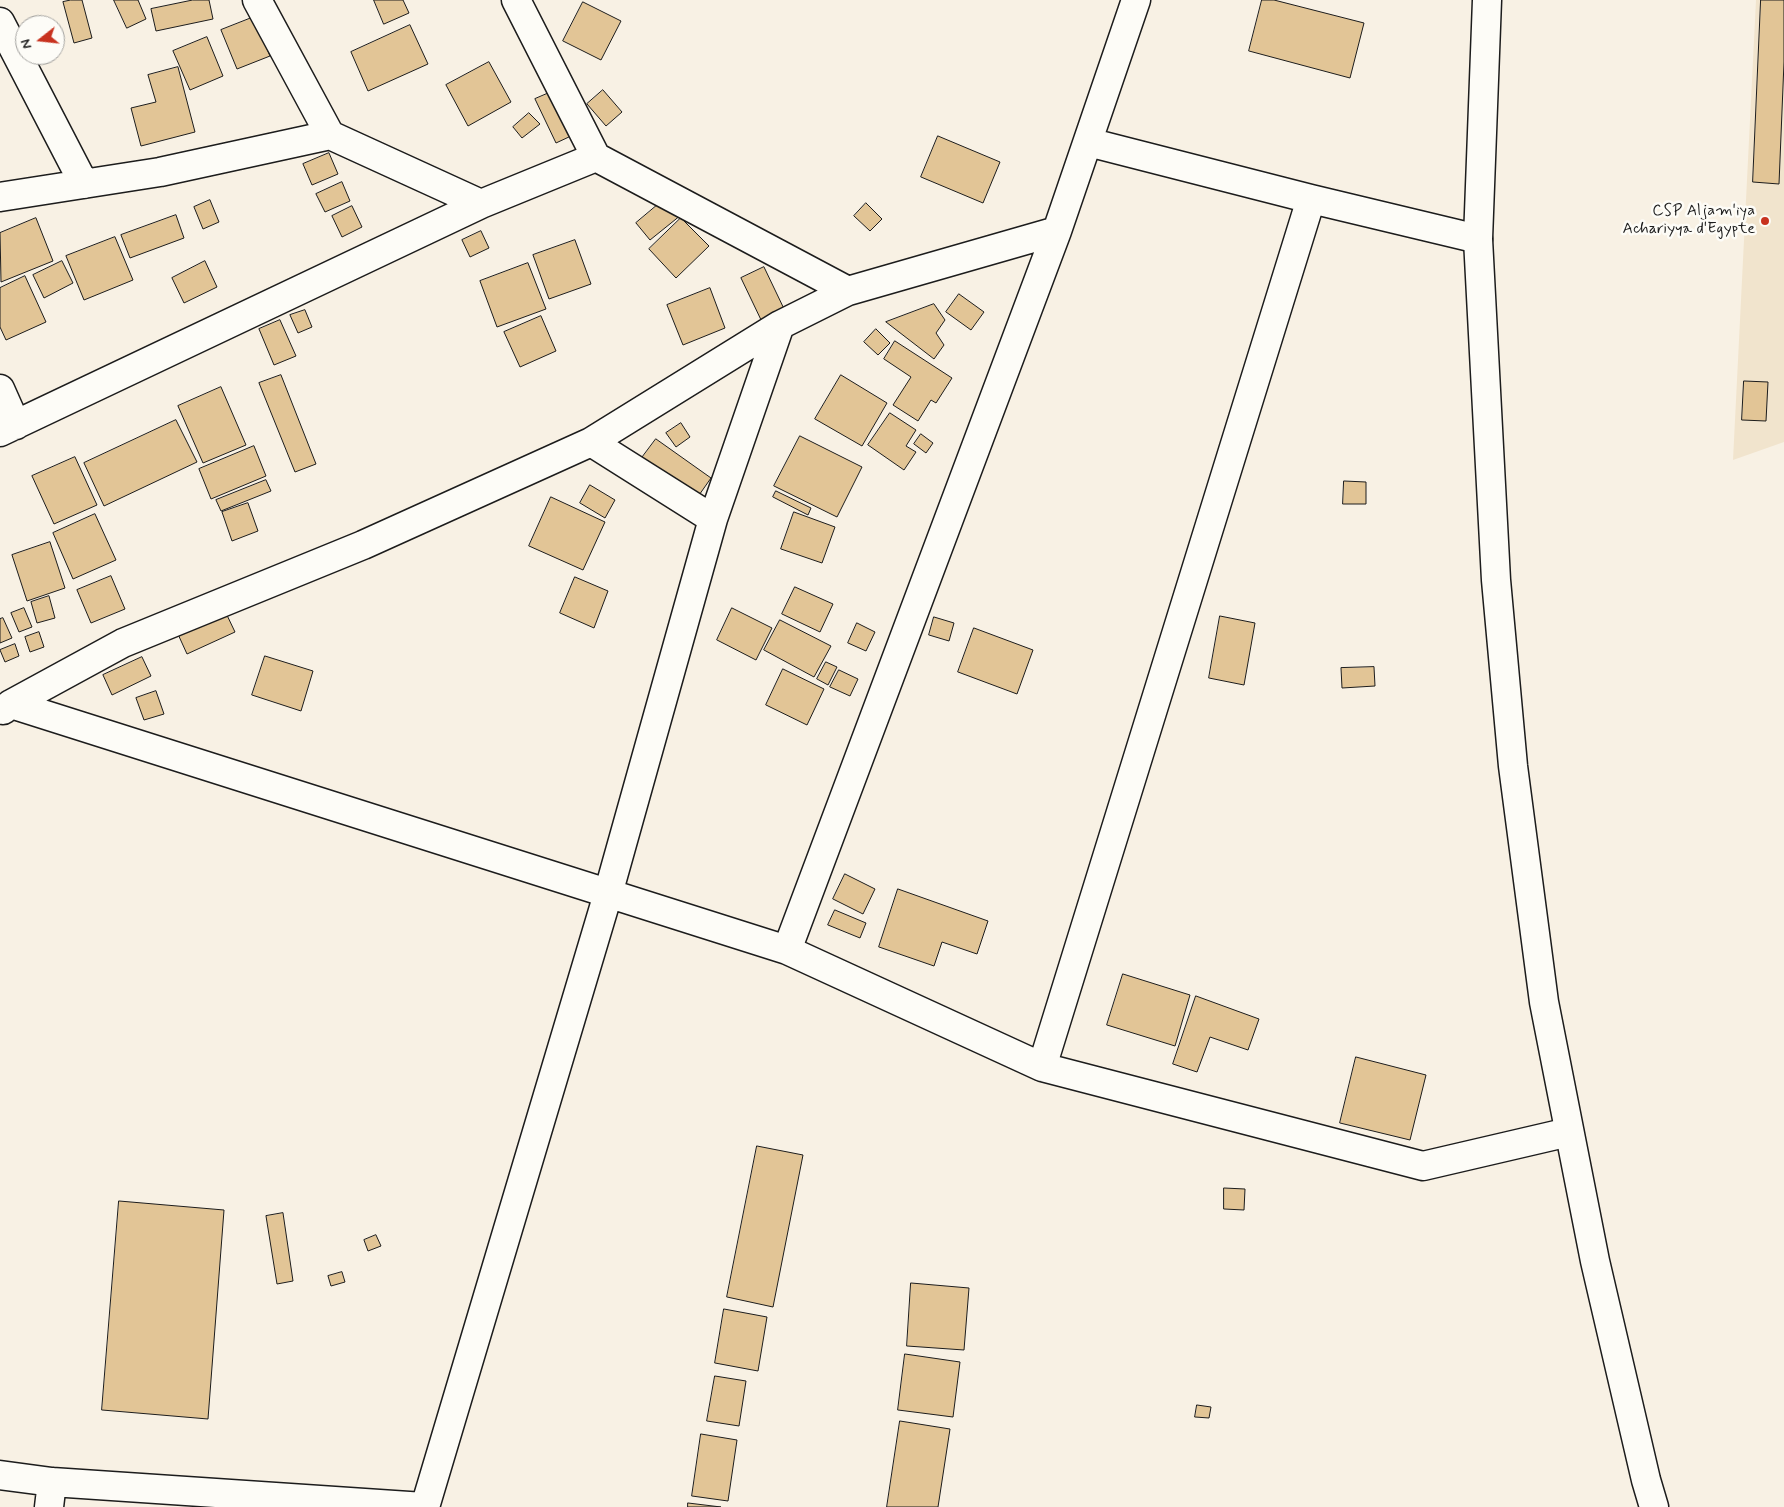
<!DOCTYPE html>
<style>
body{margin:0}
#map{position:relative;width:1784px;height:1507px;overflow:hidden;background:#f8f1e4;font-family:Mynerve,sans-serif}
canvas{display:block}
.north{position:absolute;left:15px;top:15px;width:50px;height:50px;box-sizing:border-box;background:#fdfcf7;border:1px solid #a3a29f;border-radius:50%;rotate:254deg;font-size:14px;font-weight:700;line-height:20px;text-align:center;color:#1c1c1c}
.north::after{content:'';display:block;margin:auto;width:18px;height:22px;background:#c8321e;clip-path:polygon(50% 0,100% 100%,50% 72%,0 100%)}
</style>
<div id="map">
<canvas width="1784" height="1507"></canvas>
<div class="north">N</div>
</div>
<script>
const ctx = document.querySelector('canvas').getContext('2d');
ctx.lineJoin = 'round';
function fillPath(path, color) { ctx.fillStyle = color; ctx.fill(path, 'evenodd'); }
function strokePath(path, color, width, dash) { ctx.strokeStyle = color; ctx.lineWidth = width; ctx.lineCap = dash ? 'butt' : 'round'; ctx.setLineDash(dash || []); ctx.stroke(path); }
function drawText(font, color, halo, rows, align = 'center') {
  ctx.font = font + ' Mynerve,sans-serif'; ctx.lineWidth = 5; ctx.setLineDash([]); ctx.textBaseline = 'middle'; ctx.strokeStyle = halo; ctx.fillStyle = color; for (const [text, x, y, turn = 0] of rows) {
    ctx.save(); ctx.translate(x, y); ctx.rotate((+turn || 0) * Math.PI / 180); ctx.textAlign = isNaN(turn) ? turn : align; if (halo) ctx.strokeText(text, 0, 0); ctx.fillText(text, 0, 0); ctx.restore();
  }
}
const built = new Path2D(`
 M1756 0H1784V442L1733 460Z`);
const building = new Path2D(`
 M71 0H82L92 38 74 43 63 2Z
 M114 0H138L146 19 127 28Z
 M193 0H209L213 19 156 31 151 9Z
 M374 0H403L409 13 384 24Z
 M1262 0H1274L1364 23 1350 78 1249 51Z
 M1761 0H1784V62L1779 184 1753 182Z
 M583 2 621 21 601 60 563 41Z
 M254 17 270 56 237 69 221 30Z
 M410 25 428 64 368 91 351 52Z
 M207 37 223 76 190 90 173 51Z
 M489 62 511 102 468 126 446 85Z
 M178 67 195 132 141 146 131 108 156 102 148 75Z
 M603 90 622 112 606 126 587 104Z
 M549 93 571 136 556 143 535 99Z
 M529 113 540 124 522 138 513 127Z
 M938 136 1000 162 983 203 921 177Z
 M329 153 338 174 312 185 303 164Z
 M342 182 350 201 325 212 316 194Z
 M667 197 681 215 650 240 636 223Z
 M210 200 219 222 203 229 194 207Z
 M866 203 882 219 870 231 854 216Z
 M352 206 362 227 342 237 332 216Z
 M176 215 184 238 130 258 121 235Z
 M36 218 53 261 1 282 0 233Z
 M681 218 709 246 676 278 649 249Z
 M481 231 489 248 470 257 462 240Z
 M115 237 133 280 84 300 66 256Z
 M575 240 591 284 549 299 533 255Z
 M62 261 73 283 44 298 33 275Z
 M205 261 217 287 184 303 172 278Z
 M528 263 546 309 497 327 480 281Z
 M764 267 786 313 763 324 741 278Z
 M25 276 46 322 6 340 0 327V288Z
 M710 288 725 328 683 345 667 305Z
 M959 294 984 312 971 330 946 312Z
 M934 304 945 320 936 333 944 345 934 359 886 322Z
 M305 310 312 327 298 333 290 315Z
 M541 316 556 351 520 367 504 332Z
 M280 320 296 356 274 365 259 329Z
 M876 329 890 343 878 355 864 342Z
 M895 341 952 378 936 403 931 400 918 421 893 405 911 377 884 359Z
 M281 375 316 464 295 472 259 383Z
 M841 375 887 403 862 446 815 419Z
 M1744 381 1768 382 1766 421 1742 420Z
 M221 387 246 445 203 463 178 406Z
 M890 413 916 430 906 446 916 452 904 470 868 445Z
 M176 420 197 462 104 506 84 463Z
 M681 423 690 437 676 447 666 433Z
 M921 434 933 443 926 453 914 444Z
 M800 436 862 467 837 517 774 486Z
 M656 439 711 478 697 498 641 459Z
 M254 446 266 476 211 499 199 469Z
 M75 457 97 505 54 524 32 476Z
 M266 480 271 491 221 511 216 500Z
 M1344 481 1366 482V504H1343Z
 M590 485 615 500 605 518 580 503Z
 M776 491 811 508 808 515 773 497Z
 M551 497 605 522 583 570 529 546Z
 M248 503 258 531 232 541 222 512Z
 M794 512 835 527 822 563 781 549Z
 M95 514 116 560 73 579 53 533Z
 M50 542 65 588 27 601 12 555Z
 M111 576 125 609 91 623 77 590Z
 M575 577 608 591 594 628 560 613Z
 M795 587 833 604 820 632 782 614Z
 M49 596 55 618 37 623 31 602Z
 M24 608 32 627 19 632 11 613Z
 M732 608 772 628 756 660 717 640Z
 M225 611 235 632 187 654 177 632Z
 M1220 616 1255 623 1244 685 1209 678Z
 M934 617 954 623 949 641 929 635Z
 M3 618 12 638 0 643V619Z
 M780 620 831 646 814 677 764 650Z
 M857 623 875 632 866 651 848 643Z
 M974 628 1033 650 1017 694 958 672Z
 M39 632 44 647 30 652 25 637Z
 M15 644 19 656 5 662 0 650Z
 M265 656 313 671 301 711 252 695Z
 M142 657 151 676 112 695 103 675Z
 M826 662 837 667 828 685 817 679Z
 M1374 667 1375 686 1342 688 1341 668Z
 M783 669 824 689 807 725 766 705Z
 M839 670 858 679 850 696 830 687Z
 M156 691 164 714 144 720 136 698Z
 M845 874 875 889 863 914 833 899Z
 M898 889 988 921 977 954 942 942 934 966 879 947Z
 M835 910 866 923 860 938 828 925Z
 M1123 974 1190 995 1175 1046 1107 1025Z
 M1196 996 1259 1019 1248 1050 1210 1037 1197 1072 1173 1064Z
 M1356 1057 1426 1075 1410 1140 1340 1123Z
 M757 1146 803 1155 773 1307 727 1297Z
 M1224 1188 1245 1189 1244 1210 1224 1209Z
 M119 1201 224 1210 208 1419 102 1410Z
 M283 1213 293 1281 277 1284 266 1216Z
 M376 1235 381 1246 368 1251 364 1240Z
 M342 1272 345 1282 331 1286 328 1276Z
 M911 1283 969 1288 964 1350 907 1346Z
 M724 1309 767 1317 758 1371 715 1363Z
 M905 1354 960 1362 953 1417 898 1410Z
 M715 1376 746 1381 739 1426 707 1421Z
 M1197 1405 1211 1407 1209 1418 1195 1417Z
 M900 1421 950 1429 938 1507H887Z
 M701 1434 737 1440 728 1501 692 1496Z
 M688 1503 721 1507H688Z`);
const minor = new Path2D(`
 M257 0 330 135 481 204
 M516 0 596 157 848 291
 M0 22 84 184
 M1088 142 1311 199 1478 239
 M0 197 160 172 330 135
 M0 389 16 425
 M0 432 481 204 596 157
 M591 442 713 519
 M11 704 787 950 1042 1067 1311 199
 M3 710 11 704 123 643 363 545 591 442 780 325 848 291 1057 231
 M787 950 1057 231 1136 0
 M1042 1067 1423 1166 1569 1132
 M0 1475 52 1482 424 1507
 M49 1507 52 1482
 M425 1507 608 894 713 519 780 325`);
const highway = new Path2D(`
 M1487 0 1478 239 1496 580 1513 766 1544 1002 1595 1261 1646 1480 1654 1507`);
const markers = [
 [1765,221,5,"#c8321e"]
];
const poiNames = [
 ["CSP Aljam'iya",1755,212],
 ["Achariyya d'Egypte",1755,230]
];
fillPath(built, '#f1e4cd');
fillPath(building, '#e2c596');
strokePath(building, '#1c1c1c', 1);
strokePath(minor, '#1c1c1c', 31);
strokePath(highway, '#1c1c1c', 31);
strokePath(minor, '#fdfcf7', 28);
strokePath(highway, '#fdfcf7', 28);
for (const [x, y, r, color] of markers) { const dot = new Path2D(); dot.arc(x, y, r, 0, 2 * Math.PI); ctx.fillStyle = color; ctx.fill(dot); strokePath(dot, '#fdfcf7', 2); }
drawText('16px', '#1c1c1c', '#fdfcf7', poiNames, 'right');
</script>
